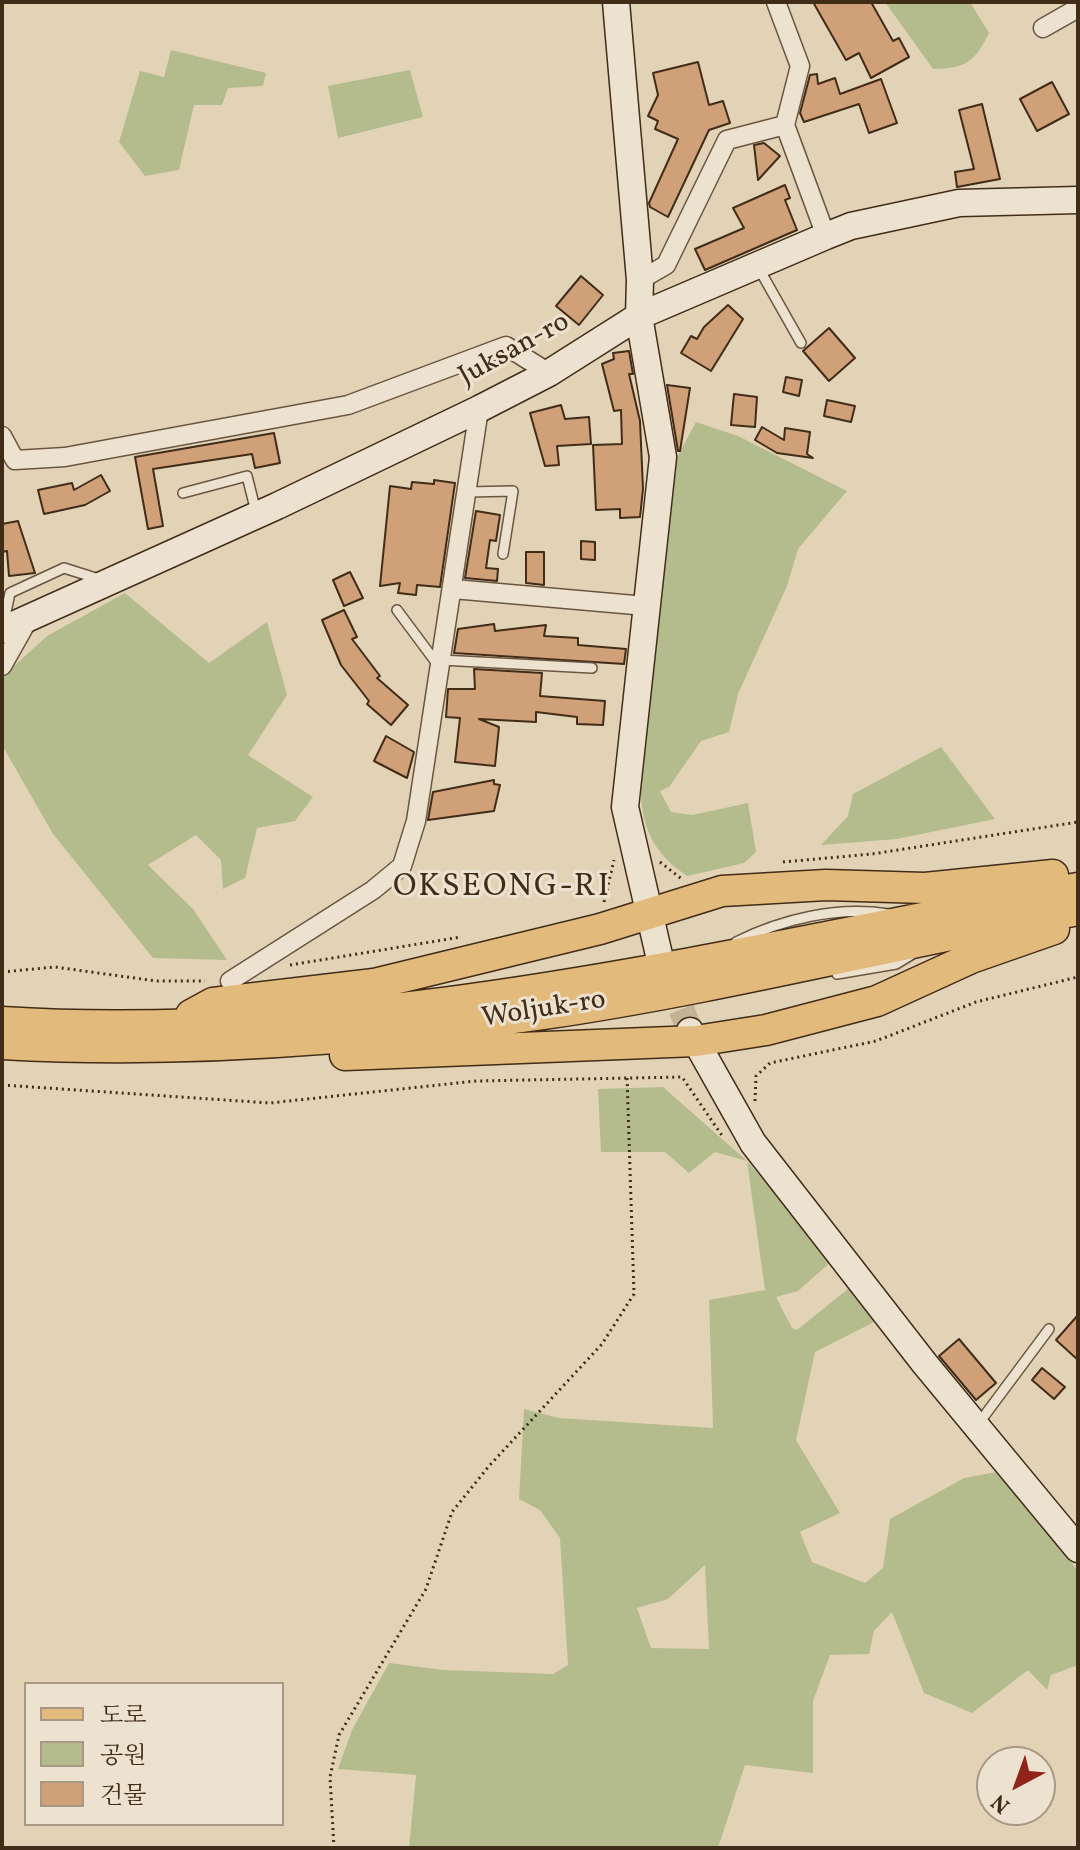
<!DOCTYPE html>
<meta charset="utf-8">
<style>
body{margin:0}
#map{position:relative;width:1080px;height:1850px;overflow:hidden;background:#e3d3b6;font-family:Vollkorn,"Noto Serif KR",serif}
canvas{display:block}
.frame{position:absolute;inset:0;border:4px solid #412c18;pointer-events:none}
.legend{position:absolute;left:24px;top:1682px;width:260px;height:144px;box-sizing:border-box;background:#ede2d0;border:2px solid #a89986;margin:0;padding:10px 14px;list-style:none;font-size:24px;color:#412c18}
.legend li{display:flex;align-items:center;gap:16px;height:40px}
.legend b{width:40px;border:2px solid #a89986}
.north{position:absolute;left:976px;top:1746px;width:80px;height:80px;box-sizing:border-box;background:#ede2d0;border:2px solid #a89986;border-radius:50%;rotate:221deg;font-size:22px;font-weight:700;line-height:32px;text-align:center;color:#412c18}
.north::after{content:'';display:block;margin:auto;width:28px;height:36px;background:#8f2418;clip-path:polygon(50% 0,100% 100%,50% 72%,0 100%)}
</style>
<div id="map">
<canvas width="1080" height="1850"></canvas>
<div class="frame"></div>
<ul class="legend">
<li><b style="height:10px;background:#e2ba7b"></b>도로</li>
<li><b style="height:22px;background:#b4bc8e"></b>공원</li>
<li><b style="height:22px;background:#d0a079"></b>건물</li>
</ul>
<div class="north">N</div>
</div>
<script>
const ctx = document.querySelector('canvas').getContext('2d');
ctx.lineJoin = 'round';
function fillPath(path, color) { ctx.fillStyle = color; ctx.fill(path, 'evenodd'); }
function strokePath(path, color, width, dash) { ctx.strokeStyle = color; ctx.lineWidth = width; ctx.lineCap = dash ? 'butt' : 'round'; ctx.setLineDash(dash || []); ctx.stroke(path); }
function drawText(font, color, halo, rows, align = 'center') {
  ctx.font = font + ' Vollkorn,serif'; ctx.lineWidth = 6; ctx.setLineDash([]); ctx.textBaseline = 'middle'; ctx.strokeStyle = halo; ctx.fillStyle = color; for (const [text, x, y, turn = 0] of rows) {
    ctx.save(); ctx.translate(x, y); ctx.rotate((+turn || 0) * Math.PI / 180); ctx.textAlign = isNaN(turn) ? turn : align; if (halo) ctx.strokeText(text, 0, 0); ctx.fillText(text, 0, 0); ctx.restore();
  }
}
const green = new Path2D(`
 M885 2H970L989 33C974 63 966 68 933 69Z
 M171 50 266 73 263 86 228 88 222 105H194L179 170 145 176 119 142 140 71 164 77Z
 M410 70 423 117 338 138 328 86Z
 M696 422 738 436 847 491 798 549 787 586 738 694 729 732 701 741 669 787 660 791 671 812 692 815 748 803 756 852 744 863 687 876C643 846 640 815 640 765L675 461Z
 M125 593 209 663 267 622 287 695 248 755 313 797 295 821 257 828 245 878 223 889 221 860 196 835 148 865 193 909 227 960 153 958 53 834 2 745V677L47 636Z
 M941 747 995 819 897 839 821 845 848 816 853 794Z
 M663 1087 747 1161 833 1260 798 1291 776 1297 792 1328 797 1330 854 1284 880 1319 815 1352 796 1440 840 1513 800 1532 812 1562 865 1583 883 1568 890 1519 964 1478 1002 1471 1078 1571V1665L1051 1675 1047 1690 1028 1670 972 1713 924 1693 892 1612 874 1631 869 1654 830 1655 813 1701V1773L745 1765 718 1848H409L416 1775 338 1769 352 1730 389 1663 443 1670 553 1674 568 1665 560 1538 540 1510 519 1499 524 1409 559 1418 713 1428 709 1300 765 1290 747 1161 715 1152 689 1173 665 1152H601L598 1089ZM705 1565 709 1649 651 1648 637 1608 668 1599Z`);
const building = new Path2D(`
 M813 2H871L893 41 899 38 909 57 871 78 859 53 846 60Z
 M698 62 709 105 723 101 730 123 709 130 668 217 650 207 649 203 678 139 655 129 658 121 648 116 658 95 653 73Z
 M817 74 818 84 835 78 840 94 881 79 897 123 869 133 859 104 804 122 800 113 810 75Z
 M1052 82 1069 114 1037 131 1020 99Z
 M982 104 1000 179 957 187 955 172 974 169 959 110Z
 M764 143 780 156 758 180 754 145Z
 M785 185 790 198 785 200 797 230 705 270 695 249 744 228 733 208Z
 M581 276 603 295 579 325 556 306Z
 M728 305 743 319 711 371 681 353 691 336 697 339 704 327Z
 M829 328 855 358 829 381 803 351Z
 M629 351 633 374H629L640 421 643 489 640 517 620 518V509L596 510 593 445 622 444 621 410 614 411 602 364 614 359 613 353Z
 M786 377 802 380 799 396 783 392Z
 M667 385 690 388 680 451H678Z
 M734 394 757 397 755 427 731 425Z
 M827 400 855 406 851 422 824 416Z
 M561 405 565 419 589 417 591 444 557 446 559 465 545 466 530 413Z
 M762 427 784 440 785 428 810 432 807 454 813 458 777 453 755 440Z
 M274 433 280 463 255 468 252 454 153 469 163 526 148 529 135 457Z
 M101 475 110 491 85 505 44 514 38 490 72 483 74 490Z
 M434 480 455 483 440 587 417 585 416 595 398 593 400 583 380 586 390 486 411 489 412 482 434 484Z
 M476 511 500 515 496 541 490 540 486 568 498 569 497 581 465 578Z
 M18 521 35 573 9 576 7 551 2 552V524Z
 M581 541 595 542V560L581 559Z
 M526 552H544V585L526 583Z
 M350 572 363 598 344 606 333 580Z
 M344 610 357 637 352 639 380 676 377 678 408 705 391 725 367 704 369 701 341 665 322 620Z
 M494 624 495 631 546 625 544 636 578 638V645L626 649 624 664 454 653 458 629Z
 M474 669 542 673 540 696 605 701 603 725 577 724V717L536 712V722L479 719 499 727 495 766 455 762 460 718 446 717 448 689H475Z
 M386 736 414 752 407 778 374 761Z
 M494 780V784L500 785 494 811 428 820 433 792Z
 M1078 1315V1360L1056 1340Z
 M959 1339 996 1383 976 1400 939 1356Z
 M1042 1368 1065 1387 1054 1399 1032 1380Z`);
const secondaryTunnel = new Path2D(`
 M667 973 690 1031`);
const path = new Path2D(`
 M660 862 683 880
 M783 862 872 854 1078 822
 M604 902 614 860
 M290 965 461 937
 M2 972 55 967 156 981H205
 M2 1085 270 1103 476 1081 682 1077 723 1137
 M755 1101 756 1076 770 1063 876 1041 976 1002 1078 977
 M334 1848 330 1777 339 1735 426 1589 452 1512 489 1466 602 1344 634 1294 627 1076`);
const lane = new Path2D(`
 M758 267 801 343
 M467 492 513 491 503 554
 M183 493 247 476 256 512
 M397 610 438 665
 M3 626 10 593 64 568 102 580
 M441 660 592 668
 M736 942C782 919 837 906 888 914
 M837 974 896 964 911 955
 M979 1423 1049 1329`);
const street = new Path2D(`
 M776 2 800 66 785 125
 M1043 28 1078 8
 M640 280 666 265 727 140 785 125 826 236
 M2 436 15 460 65 457 348 405 506 346 549 373
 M453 589 646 606
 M2 666 29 618
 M230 981 373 890 402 866 416 821 479 409`);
const secondary = new Path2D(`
 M616 2 640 280 639 316 663 457 625 807 659 955
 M2 630 277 506 479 409 549 373 639 316 826 236 851 226 959 203 1078 200
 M690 1031 753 1143 925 1364 1078 1549`);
const primary = new Path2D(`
 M191 1015 213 1003 374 984 600 929 722 891 826 885 925 888 1053 875
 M2 1022C367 1045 722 954 1078 888
 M2 1044C183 1054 365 1040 544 1014 723 988 900 942 1078 910
 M345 1055 696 1041 766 1030 877 1001 971 958 1054 929`);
const streetNames = [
 ["Juksan-ro",515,351,-29],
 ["Woljuk-ro",544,1011,-9]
];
const quarterNames = [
 ["OKSEONG-RI",502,889]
];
fillPath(green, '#b4bc8e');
fillPath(building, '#d0a079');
strokePath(building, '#412c18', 2);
strokePath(secondaryTunnel, '#c3b296', 26, [26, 13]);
strokePath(lane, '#6a5640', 12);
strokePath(street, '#6a5640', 21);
strokePath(secondary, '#412c18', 29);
strokePath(primary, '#412c18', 33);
strokePath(path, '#412c18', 3, [2, 4]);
strokePath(lane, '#ede2d0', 9);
strokePath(street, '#ede2d0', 18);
strokePath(secondary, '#ede2d0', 26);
strokePath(primary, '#e2ba7b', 30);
drawText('28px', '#412c18', '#ede2d0', streetNames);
ctx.letterSpacing = '2px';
drawText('32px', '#412c18', '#ede2d0', quarterNames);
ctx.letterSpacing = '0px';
</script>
